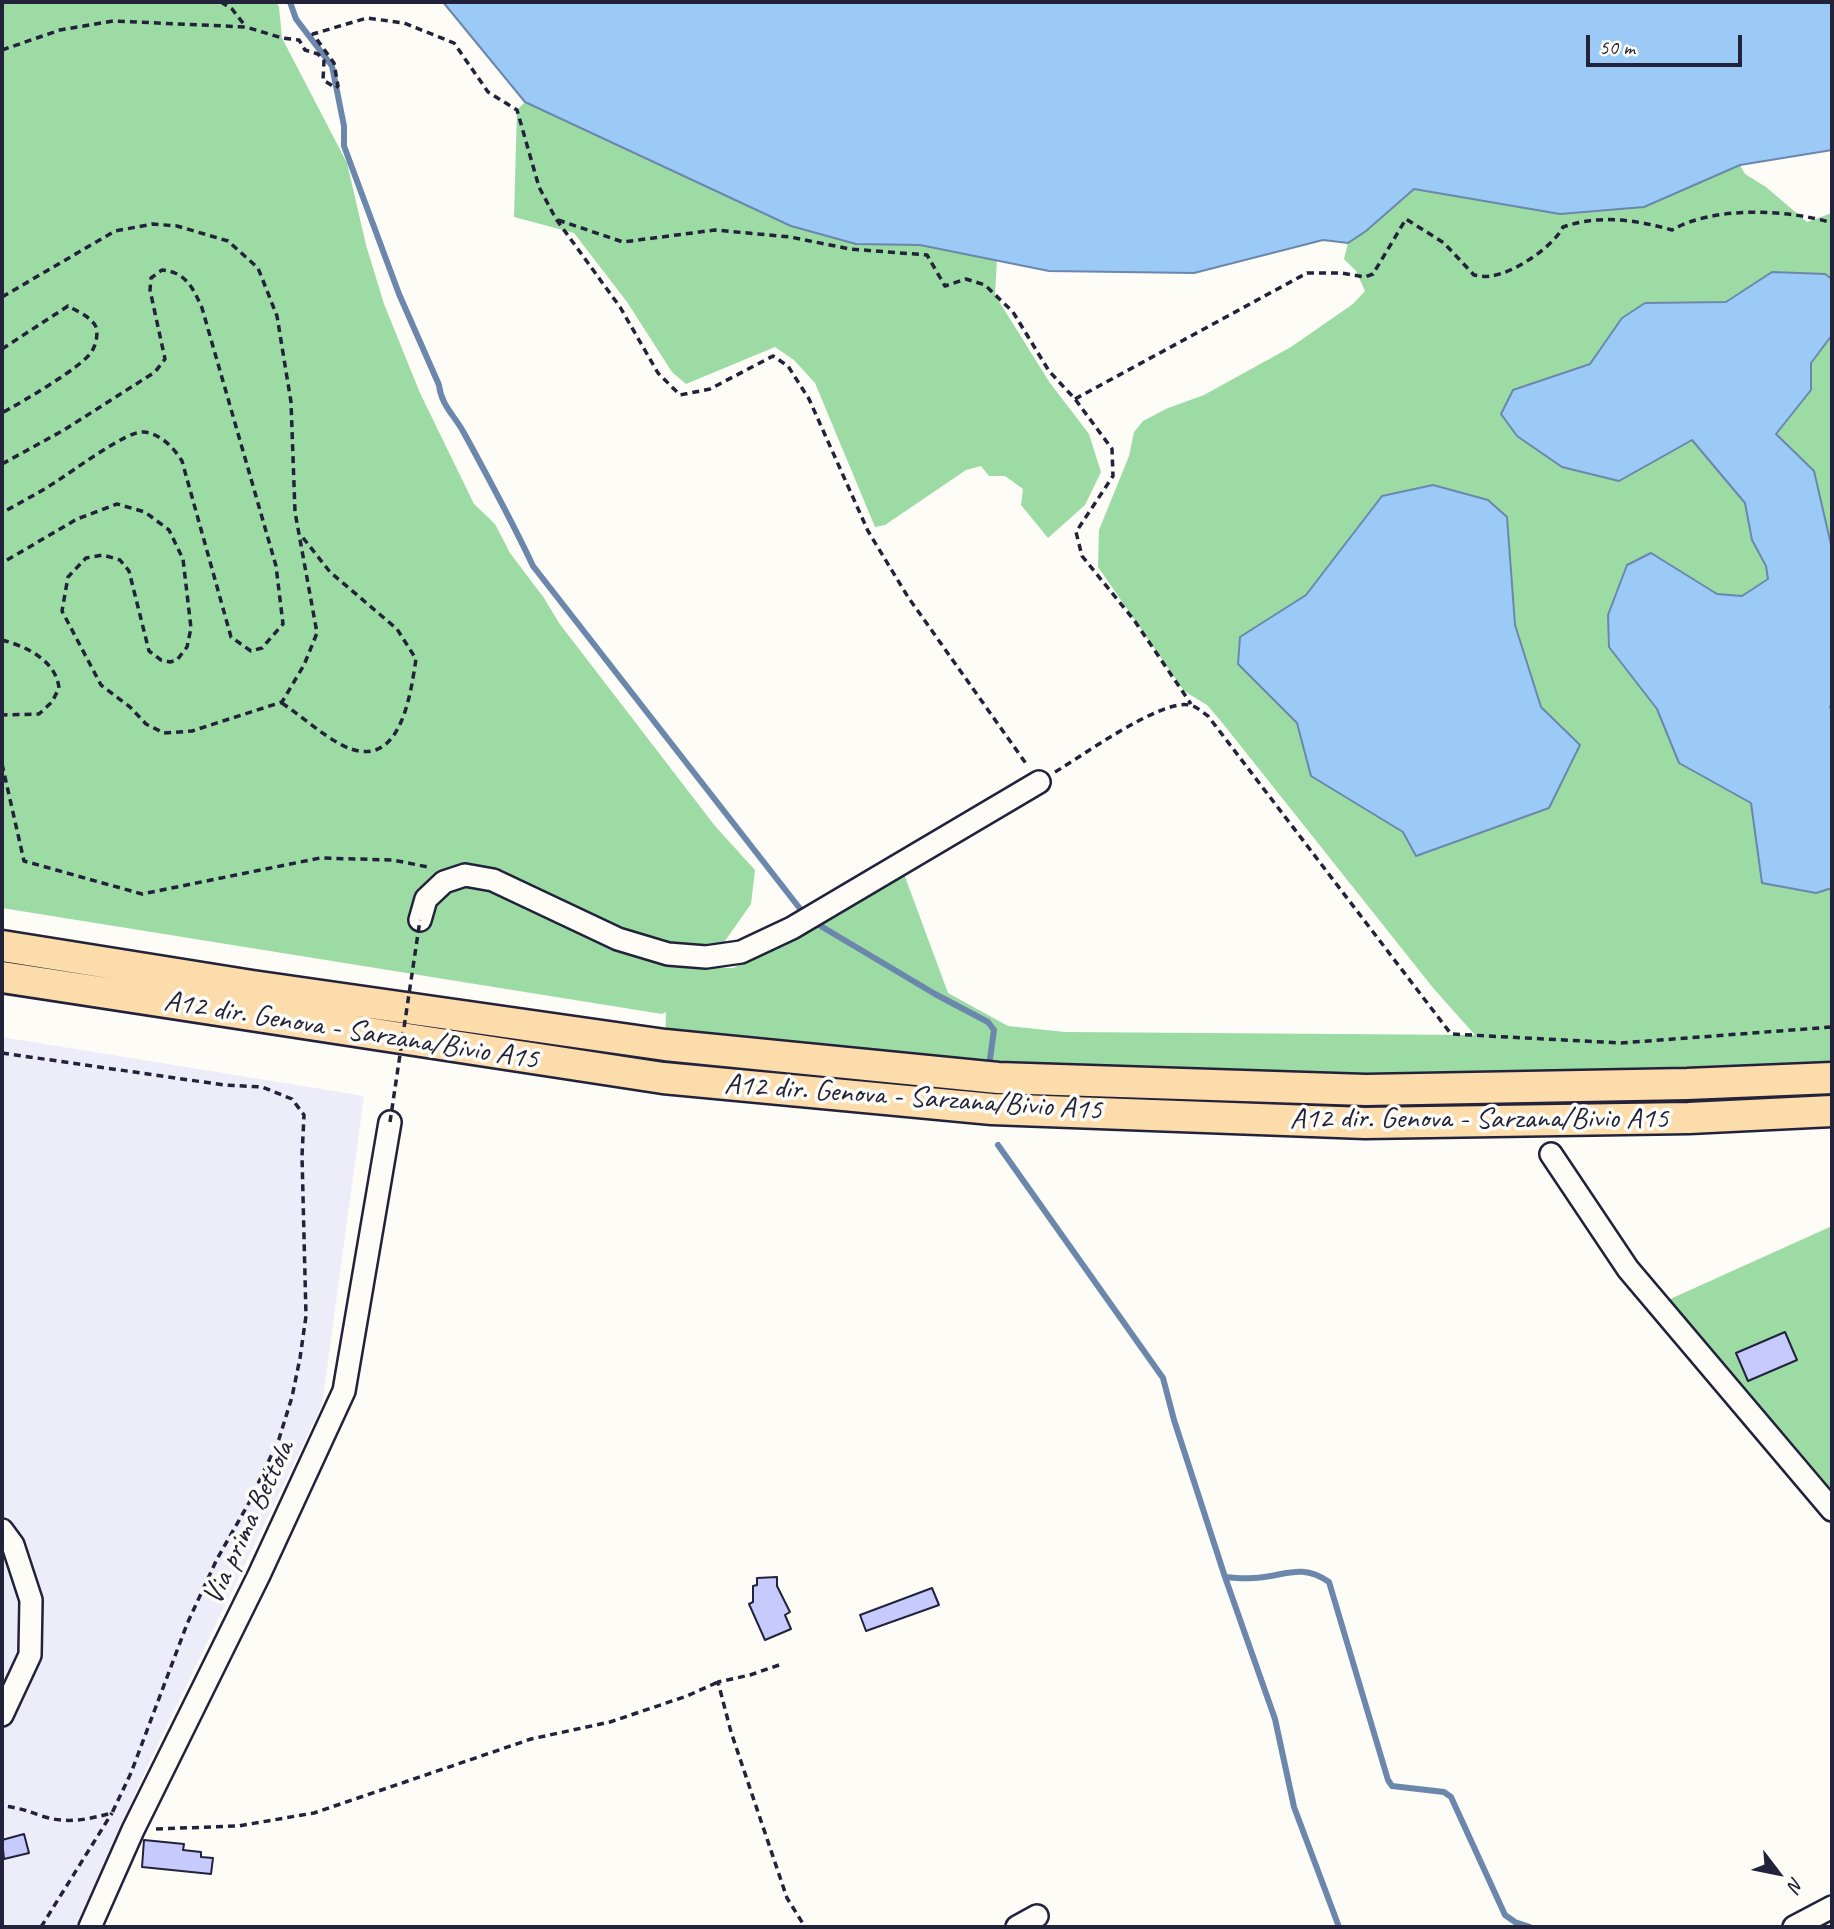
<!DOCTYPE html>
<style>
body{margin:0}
#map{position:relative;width:1834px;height:1929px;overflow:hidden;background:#fdfcf7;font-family:Caveat,sans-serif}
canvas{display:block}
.frame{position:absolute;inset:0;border:4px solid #22223b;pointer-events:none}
.north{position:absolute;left:1743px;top:1838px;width:70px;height:70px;-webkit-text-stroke:5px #fdfcf7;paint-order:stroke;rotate:122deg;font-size:19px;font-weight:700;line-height:28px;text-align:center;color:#22223b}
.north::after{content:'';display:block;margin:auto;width:24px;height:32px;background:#22223b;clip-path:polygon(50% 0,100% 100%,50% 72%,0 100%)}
.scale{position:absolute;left:1586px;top:35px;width:156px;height:32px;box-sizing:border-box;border:4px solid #22223b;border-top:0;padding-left:9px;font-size:21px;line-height:24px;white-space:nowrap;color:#22223b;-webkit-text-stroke:5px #fdfcf7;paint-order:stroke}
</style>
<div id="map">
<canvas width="1834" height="1929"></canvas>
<div class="frame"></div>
<div class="north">N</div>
<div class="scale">50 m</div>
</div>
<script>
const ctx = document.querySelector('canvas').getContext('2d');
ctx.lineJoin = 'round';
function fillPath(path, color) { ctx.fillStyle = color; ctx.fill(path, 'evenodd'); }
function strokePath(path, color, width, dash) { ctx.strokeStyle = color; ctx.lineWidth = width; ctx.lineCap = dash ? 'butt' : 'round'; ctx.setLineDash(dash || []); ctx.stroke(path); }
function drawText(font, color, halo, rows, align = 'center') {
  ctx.font = font + ' Caveat,sans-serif'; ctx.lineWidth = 7; ctx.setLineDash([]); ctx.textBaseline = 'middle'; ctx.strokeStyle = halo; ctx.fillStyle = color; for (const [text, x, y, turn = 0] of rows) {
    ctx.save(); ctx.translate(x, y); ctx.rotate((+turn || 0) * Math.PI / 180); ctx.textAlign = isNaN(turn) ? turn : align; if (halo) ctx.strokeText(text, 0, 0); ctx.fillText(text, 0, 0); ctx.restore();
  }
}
const built = new Path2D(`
 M2 1037 364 1096 322 1405 148 1765 76 1927H2Z`);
const green = new Path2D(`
 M2 2H276L279 7 282 38 347 163 366 245 384 304 420 393 474 504 495 524 510 553 544 598 559 623 715 826 755 870 751 904 706 968H733L790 940 904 874 948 993 1008 1026 1065 1032 1475 1035 1434 989 1220 720 1207 705 1184 691 1098 567 1099 530 1129 456 1134 432 1143 421 1168 408 1204 395 1291 347 1353 304 1365 291 1356 271 1344 259 1348 243 1366 231 1414 189 1560 214 1644 207 1740 165 1745 174 1766 187 1807 222 1832 213V279L1825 274 1772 272 1726 302 1645 303 1622 318 1590 364 1513 390 1619 481 1692 440 1745 503 1752 540 1766 566 1768 579 1742 596 1716 594 1651 553 1627 565 1609 647 1657 709 1679 763 1751 803 1763 883 1816 893 1832 888V1078L1366 1090 665 1045 666 1012 662 1014 2 908ZM1382 496 1507 517 1515 625 1541 707 1580 745 1549 808 1462 838 1403 832 1311 776 1297 723 1240 637 1306 595Z
 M525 102 791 226 856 244 920 245 997 259 995 295 1050 383 1089 434 1101 472 1085 505 1048 538 1021 505 1023 489 1005 476H989L981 466 966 470 885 525 875 527 815 383 794 360 775 347 686 384 672 372 627 302 574 233 514 217 517 110Z
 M1832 335V549L1814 471 1776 434 1811 390V363Z
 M1832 1226V1492L1668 1300Z`);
const water = new Path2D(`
 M443 2H1832V150L1740 165 1644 207 1560 214 1414 189 1366 231 1348 243 1323 240 1194 273 1049 271 920 245 856 244 791 226 525 102Z
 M1772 272 1825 274 1832 279V335L1811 363V390L1776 434 1814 471 1832 549V703L1830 707 1832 711V888L1816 893 1762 883 1751 803 1679 763 1657 709 1609 647 1608 615 1627 565 1651 553 1717 594 1742 596 1768 579 1766 566 1752 540 1745 503 1692 440 1619 481 1562 467 1517 436 1501 414 1513 390 1590 364 1622 318 1645 303 1726 302Z
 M1433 485 1488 500 1507 517 1515 625 1541 707 1580 745 1549 808 1416 856 1403 832 1311 776 1297 723 1238 664 1240 637 1306 595 1382 496Z`);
const stream = new Path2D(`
 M290 2 296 19 332 66 344 126V146L399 294 439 385C441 405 455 416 464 433 488 477 512 521 533 566L801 910
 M819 925 935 994 988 1022 994 1030 990 1059
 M998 1145 1163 1378 1174 1420 1225 1577C1234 1578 1244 1579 1253 1578 1284 1577 1300 1562 1329 1582L1388 1780 1392 1786 1444 1792 1451 1797 1505 1915 1515 1922 1530 1927
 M1225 1577 1275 1719 1294 1807 1339 1927`);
const building = new Path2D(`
 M1785 1332 1797 1360 1748 1381 1736 1353Z
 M777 1577V1586L790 1612 785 1615 791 1629 765 1640 749 1604 753 1602V1586L757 1585V1578Z
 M932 1588 939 1605 866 1631 860 1615Z
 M24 1834 29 1853 4 1859 2 1840Z
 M144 1840 184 1844 183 1850 201 1852V1857L213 1858 211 1874 142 1867Z`);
const path = new Path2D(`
 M221 2 232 9 246 27
 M2 50 60 30 113 21 246 27 282 38 299 40 305 50 318 54 324 61 323 80 336 88 338 86 334 63 313 34 367 18 404 23 454 43 488 92 517 110 539 187 556 219 620 307 658 373 680 395 710 389 773 356 788 366 809 399 868 531 908 597 1027 765
 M558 220 623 242 715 230 790 237 850 249 927 255 945 286 966 279 985 285 1013 312 1049 371 1075 399 1112 449 1113 476 1076 532 1082 556 1134 620 1191 704
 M2 297 115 231 153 224 177 226 228 241 258 268 277 316 291 402 295 512 317 633 304 665 282 702 192 731 164 733 146 724 130 707 101 685 62 611 68 577 86 558 103 555 120 560 129 571 149 651 161 660 170 662 177 660 187 647 191 628 183 559 169 530 145 512 117 504 77 519 2 563
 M2 349 68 306C77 311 89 316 95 325 99 332 96 345 92 351 83 367 20 403 2 413
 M1075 399 1307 273H1341L1365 277 1373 274 1406 219 1444 243 1474 275C1480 276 1486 277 1491 276 1514 273 1553 247 1563 227 1600 214 1636 220 1672 230 1714 206 1787 209 1832 223
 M2 464 64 430 155 372 165 359 150 290 151 278 162 270C186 272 193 288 202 308L276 566 283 624 262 648 251 651 231 637 182 461C174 448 161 434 144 432 127 430 72 472 54 483 37 494 19 503 2 513
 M2 640C25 646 56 660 59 688L52 702 39 714 2 715
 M282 703C301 716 320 733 340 744 399 776 410 699 416 659L397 629 330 572 300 534
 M2 764 24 861 142 894 320 858 393 860 428 867
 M1055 772C1082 756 1161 699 1189 705 1196 706 1202 712 1208 716L1451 1034 1621 1043 1832 1027
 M2 1053 224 1085 262 1087 292 1099 304 1115 302 1156 306 1316 300 1358 292 1397 279 1439 250 1501 217 1559 187 1624 131 1773 112 1813C89 1819 69 1824 45 1817 30 1812 18 1807 2 1806
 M779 1665 750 1675 718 1682 731 1732 787 1898 805 1927
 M156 1829 238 1826 314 1813 531 1739 610 1722 687 1696 718 1682
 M41 1927 112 1813`);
const minor = new Path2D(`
 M420 920 426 899 444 882 465 875 493 880 618 939 668 954 706 957 741 952 792 928 1039 782
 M1551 1154 1628 1269 1832 1510
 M2 1530 13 1545 31 1600 30 1655 2 1715
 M90 1927 133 1830 259 1575 344 1391 390 1122
 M1017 1927 1037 1916
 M1794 1927 1832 1907`);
const highway = new Path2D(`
 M2 946 252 986 665 1045 998 1078 1366 1090 1687 1084 1832 1078
 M2 977 663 1078 992 1109 1365 1123 1689 1118 1832 1111`);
const pathBridge = new Path2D(`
 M390 1122 420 920`);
const streetNames = [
 ["A12 dir. Genova - Sarzana/Bivio A15",351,1031,9],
 ["A12 dir. Genova - Sarzana/Bivio A15",913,1098,4],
 ["A12 dir. Genova - Sarzana/Bivio A15",1479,1119],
 ["Via prima Bettola",249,1523,-65]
];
fillPath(built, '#ecedf9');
fillPath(green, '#9ddba4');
fillPath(water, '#9bcaf7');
strokePath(water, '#6b87ac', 2);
strokePath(stream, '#6b87ac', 6);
fillPath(building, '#c6cafd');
strokePath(building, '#22223b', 2);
strokePath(minor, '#22223b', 26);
strokePath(highway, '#22223b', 35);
strokePath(path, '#22223b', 3.5, [7, 5]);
strokePath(minor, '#fdfcf7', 21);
strokePath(highway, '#fddcac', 30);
strokePath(pathBridge, '#22223b', 3.5, [7, 5]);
drawText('30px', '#22223b', '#fdfcf7', streetNames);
</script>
